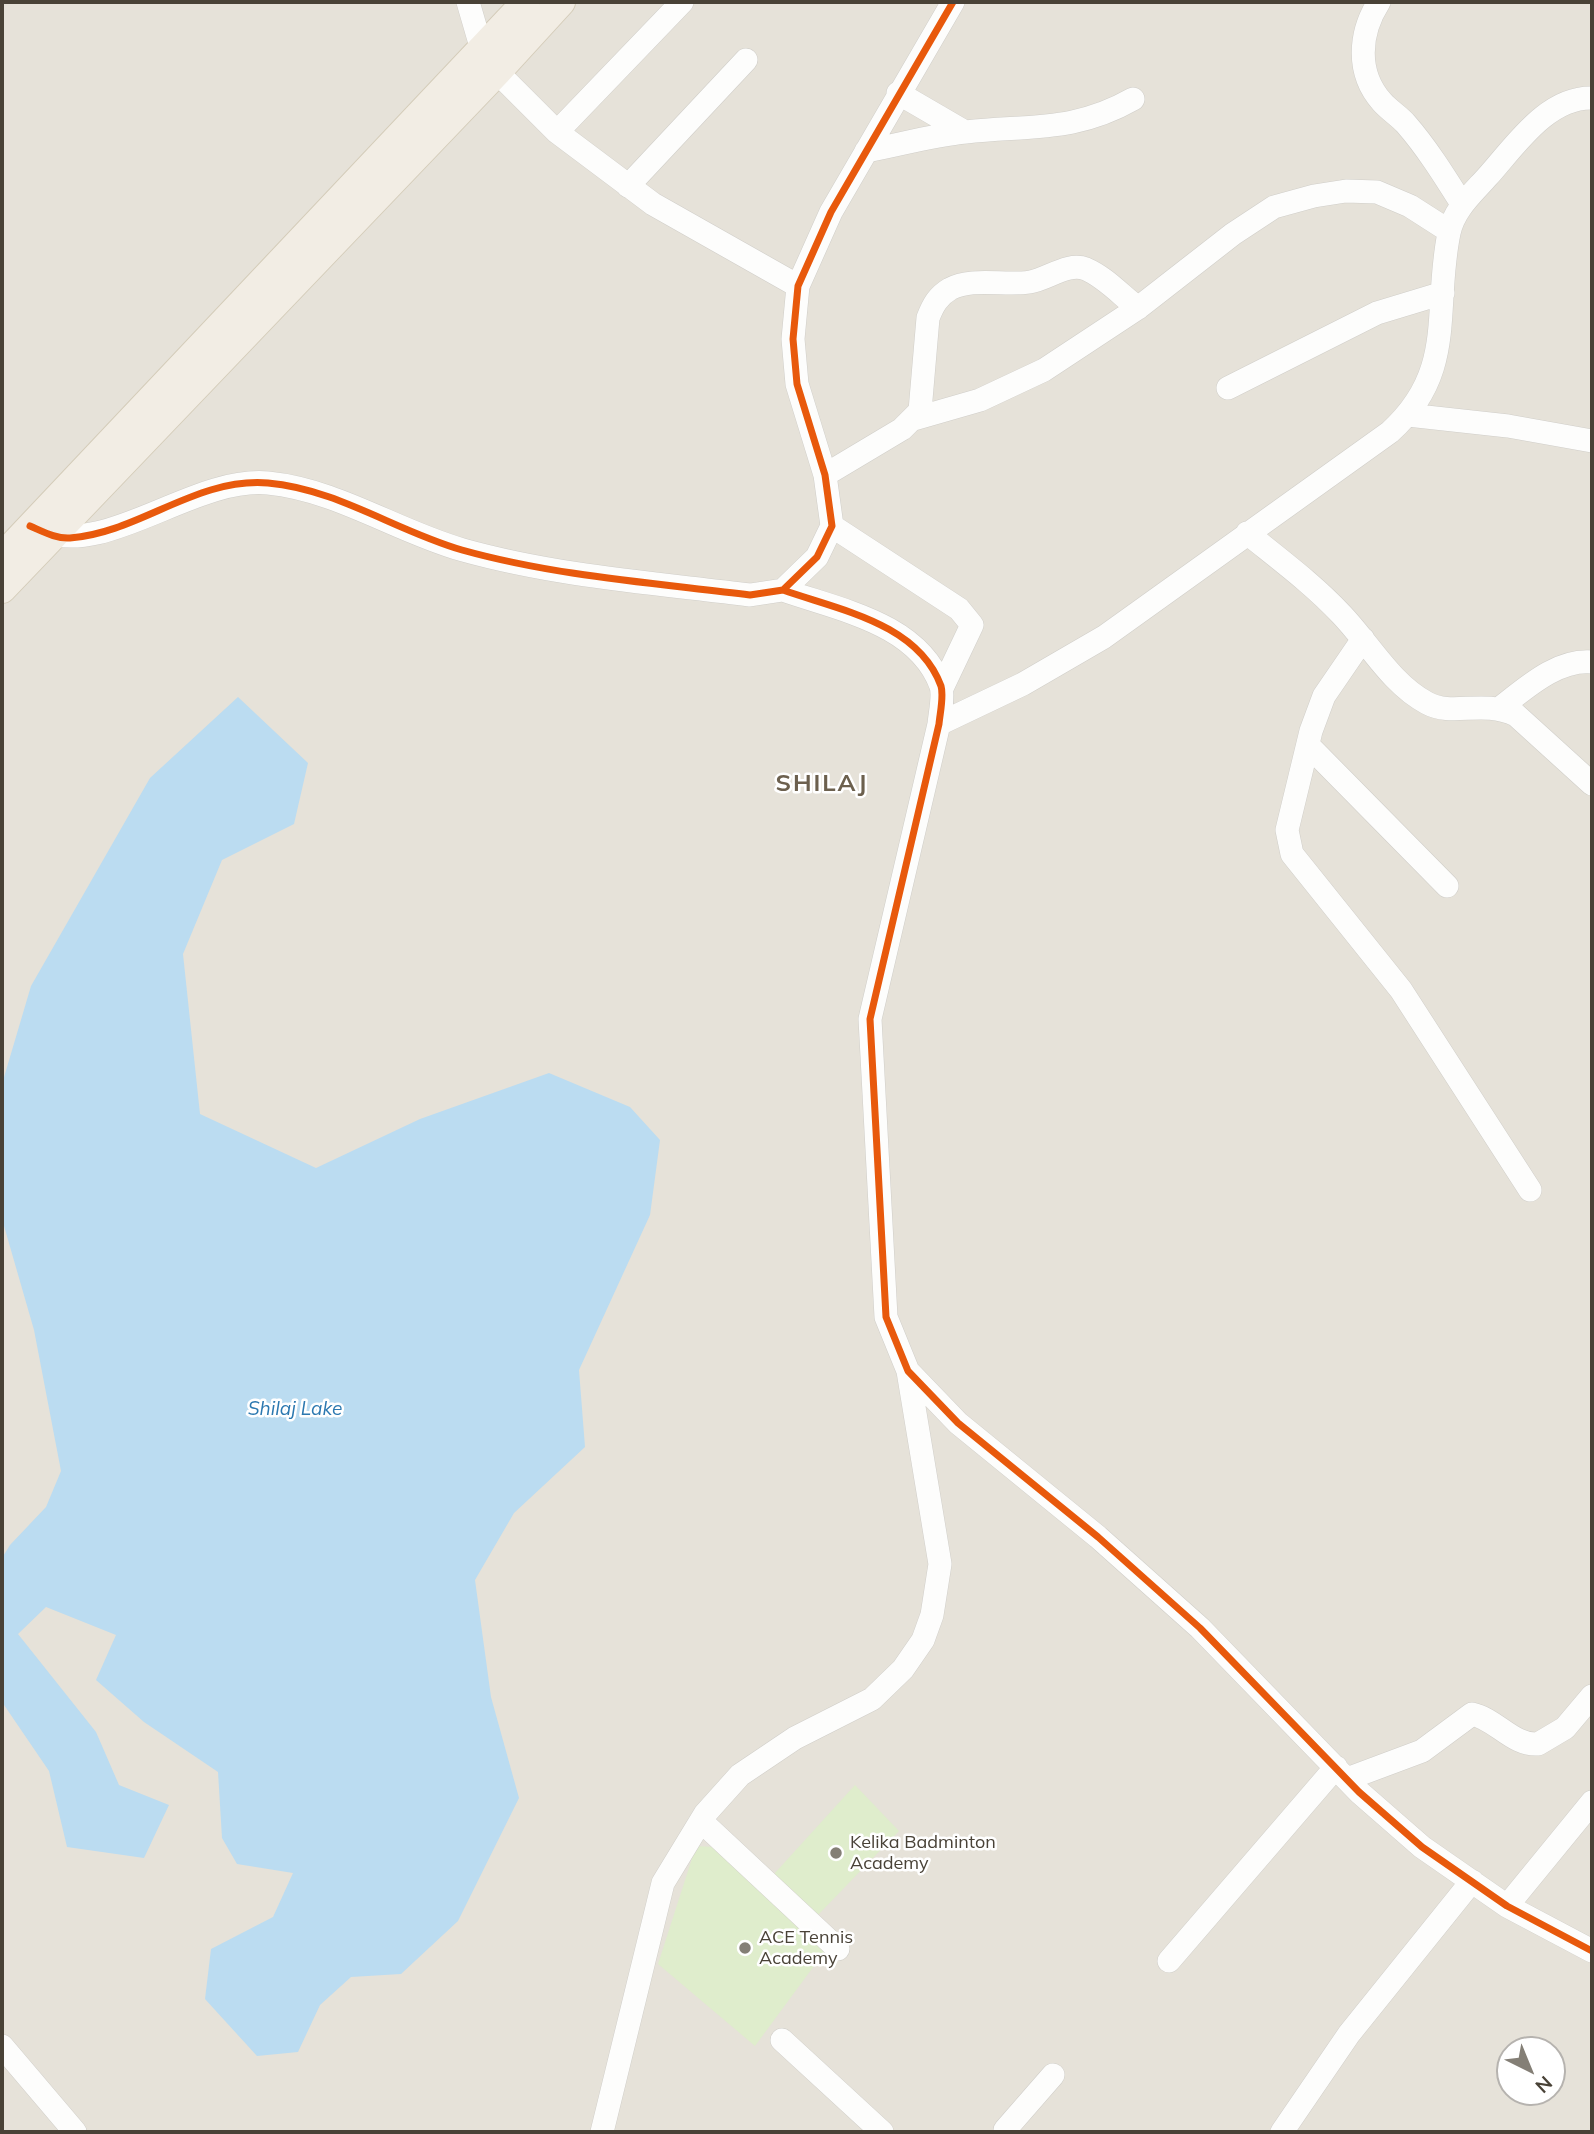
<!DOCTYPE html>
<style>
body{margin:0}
#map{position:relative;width:1594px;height:2134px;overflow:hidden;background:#f2f0ec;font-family:Mulish,sans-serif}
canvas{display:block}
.frame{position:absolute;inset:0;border:4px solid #494237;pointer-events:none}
.north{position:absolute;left:1496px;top:2036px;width:70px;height:70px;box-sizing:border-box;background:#fff;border:2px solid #b6b3af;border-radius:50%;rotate:137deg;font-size:19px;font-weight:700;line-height:28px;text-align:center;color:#494237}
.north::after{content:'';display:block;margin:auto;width:24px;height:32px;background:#847f76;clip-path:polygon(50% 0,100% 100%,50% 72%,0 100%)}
</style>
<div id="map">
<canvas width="1594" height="2134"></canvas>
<div class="frame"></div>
<div class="north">N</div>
</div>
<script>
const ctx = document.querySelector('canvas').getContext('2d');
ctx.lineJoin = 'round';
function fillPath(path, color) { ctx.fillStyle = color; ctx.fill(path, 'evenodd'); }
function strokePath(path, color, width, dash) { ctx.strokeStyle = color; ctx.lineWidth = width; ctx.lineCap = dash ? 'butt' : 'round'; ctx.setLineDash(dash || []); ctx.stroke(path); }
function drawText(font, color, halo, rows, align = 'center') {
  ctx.font = font + ' Mulish,sans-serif'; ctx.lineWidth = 5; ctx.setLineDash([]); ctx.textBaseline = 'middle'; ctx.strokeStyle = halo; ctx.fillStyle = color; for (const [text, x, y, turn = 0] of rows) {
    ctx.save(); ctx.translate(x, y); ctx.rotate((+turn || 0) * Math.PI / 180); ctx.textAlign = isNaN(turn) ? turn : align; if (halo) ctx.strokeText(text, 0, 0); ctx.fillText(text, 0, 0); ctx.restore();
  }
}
const residential = new Path2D(`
 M2 2H1592V2132H2ZM1510 2050H1552V2092H1510Z`);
const green = new Path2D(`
 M855 1785 899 1831 818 1915 774 1874Z
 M696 1846 733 1848 825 1951 755 2046 658 1964Z`);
const water = new Path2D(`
 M238 697 308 763 294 824 222 860 183 954 200 1114 316 1168 420 1119 549 1073 630 1107 660 1140 650 1215 579 1370 585 1447 514 1513 475 1580 491 1697 519 1798 458 1921 401 1974 351 1977 320 2005 298 2052 257 2056 205 1999 211 1949 273 1917 293 1873 237 1864 222 1838 218 1772 144 1722 96 1680 116 1635 46 1607 18 1634 96 1732 119 1785 169 1805 144 1858 67 1847 49 1771 2 1702V1558L10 1545 46 1507 61 1471 34 1330 2 1219V1084L31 986 150 778Z`);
const minor = new Path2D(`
 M468 2 482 50 497 72 557 132 653 204 798 286
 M1379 2C1359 33 1356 73 1382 102 1389 110 1399 116 1406 124 1427 148 1445 177 1462 204
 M898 93 965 132
 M557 132 682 2
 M866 151C899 145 933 135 966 132 1031 125 1075 132 1133 99
 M628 186 746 60
 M1228 388 1377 313 1443 293
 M1408 415 1508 426 1592 441
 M914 419 980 400 1044 370 1138 308 1233 234 1274 207 1314 196 1346 191 1377 192 1410 206 1449 231
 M825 475 902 429 920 411 928 318C933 305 938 296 950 289 972 277 1005 286 1030 282 1048 279 1068 262 1086 269 1105 277 1122 296 1138 308
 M832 526 959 609 972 625 942 688
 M40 530C105 559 193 476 268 483 338 490 396 531 463 550 556 576 654 583 750 595L783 590 817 557 832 526 825 475 797 384 793 339 798 286 831 212 953 2
 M1247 533C1279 559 1313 584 1341 614 1369 643 1391 684 1427 703 1453 717 1482 699 1516 715L1592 784
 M783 590C839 610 918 623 941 686 944 696 940 713 939 724L870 1019 886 1317 908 1371 958 1423 1098 1537 1200 1628 1359 1792 1422 1847 1507 1906 1592 1951
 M1363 639 1324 696 1311 731 1287 830 1292 854 1401 990 1530 1190
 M1500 708C1526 688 1557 659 1592 662
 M939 724 1023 684 1104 637 1390 432C1457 371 1433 311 1449 233 1454 209 1473 193 1488 176 1515 146 1547 97 1592 98
 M1308 745 1447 886
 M1347 1779 1422 1751 1472 1714C1496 1719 1513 1746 1538 1744L1565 1728 1592 1696
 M701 1821 838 1949
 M1507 1906 1592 1802
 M1169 1961 1336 1767
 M782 2040 882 2132
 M2 2046 75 2132
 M1005 2130 1053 2075
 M602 2132 663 1883 705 1814 740 1775 795 1738 872 1699 903 1669 923 1640 932 1615 940 1564 908 1371
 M1282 2132 1349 2034 1472 1881`);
const major = new Path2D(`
 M2 557 526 2
 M2 589 497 72 561 2`);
const cycleway = new Path2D(`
 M30 526C42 531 56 539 70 538 139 533 196 477 268 483 337 489 396 531 462 550 555 576 654 583 750 595L783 590 817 557 832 526 825 475 797 384 793 339 798 286 831 212 953 2
 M783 590C839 610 918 623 941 686 944 696 940 713 939 724L870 1019 886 1317 908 1371 958 1423 1098 1537 1200 1628 1359 1792 1422 1847 1507 1906 1592 1951`);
const markers = [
 [836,1853,7,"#847f76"],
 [745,1948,7,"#847f76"]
];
const poiNames = [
 ["Kelika Badminton",850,1843],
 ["Academy",850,1864],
 ["ACE Tennis",759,1938],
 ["Academy",759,1959]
];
const waterNames = [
 ["Shilaj Lake",295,1409]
];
const districtNames = [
 ["SHILAJ",822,784]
];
fillPath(residential, '#e6e2d9');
fillPath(green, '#dfedcc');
fillPath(water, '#bbdcf1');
strokePath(minor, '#d0cec9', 24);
strokePath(major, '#d4ccb9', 30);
strokePath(minor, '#fdfdfc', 23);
strokePath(major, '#f2ede4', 28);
strokePath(cycleway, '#e8590c', 7);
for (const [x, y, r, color] of markers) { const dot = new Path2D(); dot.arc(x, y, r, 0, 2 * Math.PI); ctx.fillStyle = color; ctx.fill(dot); strokePath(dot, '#fff', 2.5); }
drawText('18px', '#494237', '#fff', poiNames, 'left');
drawText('italic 19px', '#2b78b0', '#fff', waterNames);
ctx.letterSpacing = '2px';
drawText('bold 24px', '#6c604e', '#fff', districtNames);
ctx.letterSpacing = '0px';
</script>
